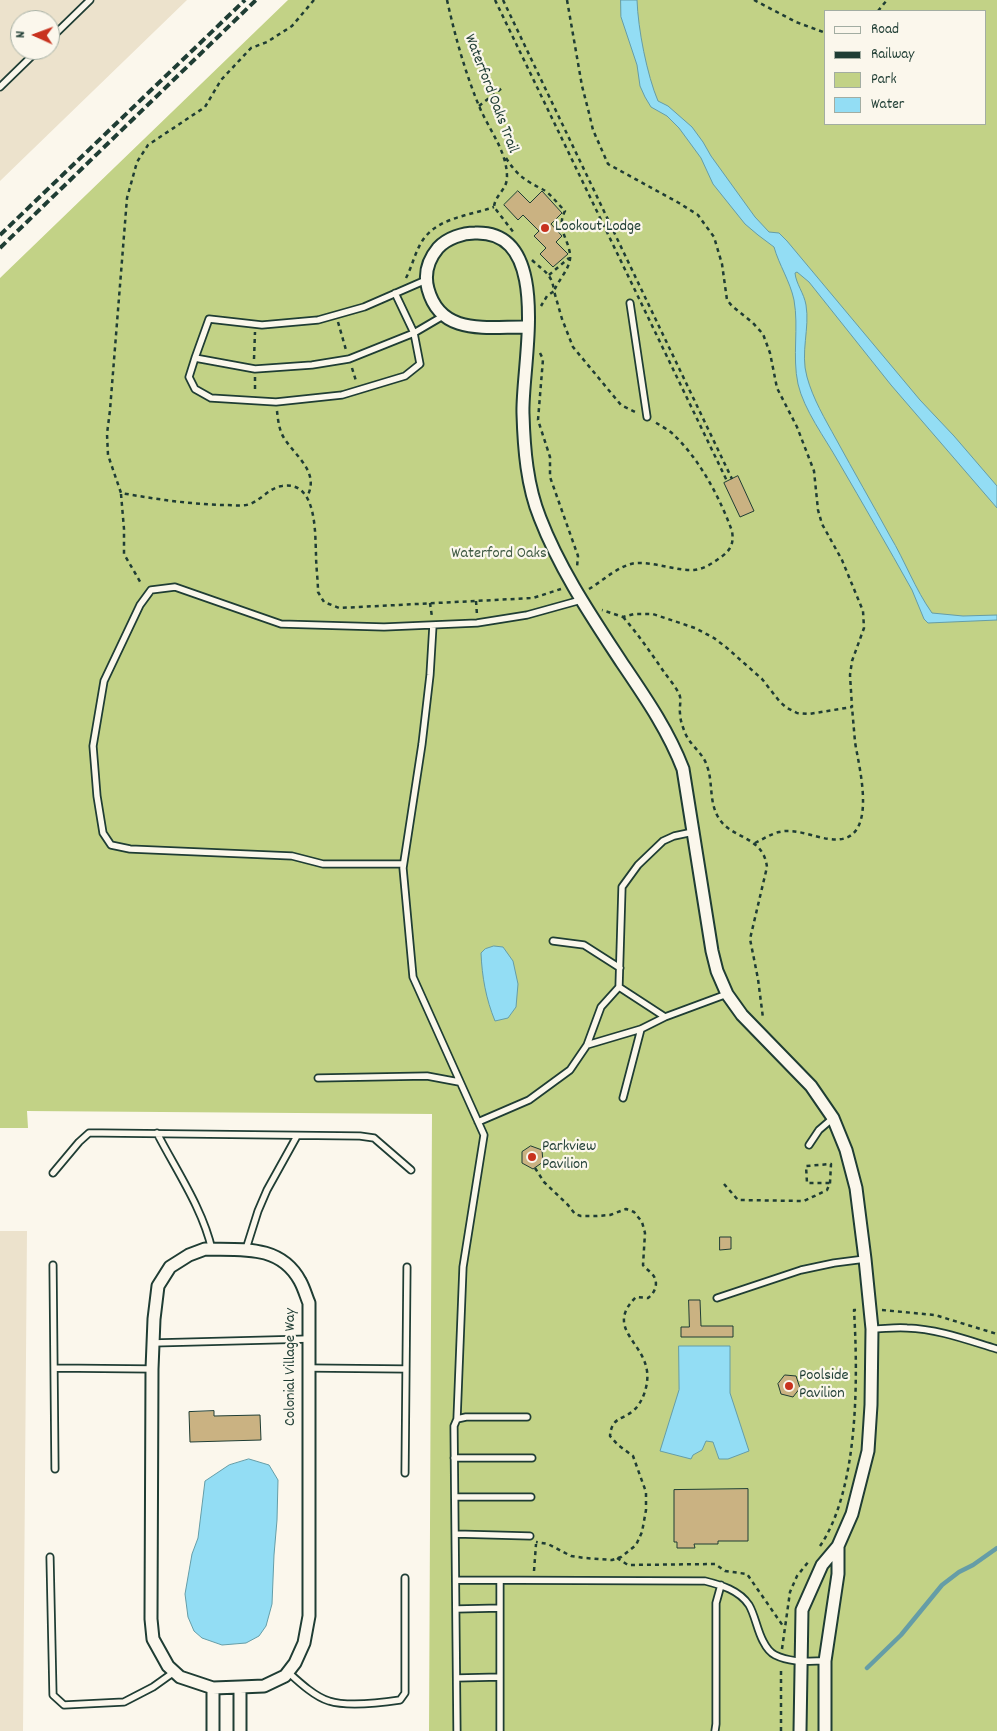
<!DOCTYPE html>
<style>
body{margin:0}
#map{position:relative;width:997px;height:1731px;overflow:hidden;background:#fbf7ec;font-family:Dekko,sans-serif}
canvas{display:block}
.legend{position:absolute;left:824px;top:10px;width:162px;height:115px;box-sizing:border-box;background:#fbf7ec;border:1px solid #a3ada2;margin:0;padding:6px 9px;list-style:none;font-size:15px;color:#1f3d34}
.legend li{display:flex;align-items:center;gap:10px;height:25px}
.legend b{width:25px;border:1px solid #a3ada2}
.north{position:absolute;left:10px;top:10px;width:50px;height:50px;box-sizing:border-box;background:#fbf7ec;border:1px solid #a3ada2;border-radius:50%;rotate:272deg;font-size:14px;font-weight:700;line-height:20px;text-align:center;color:#1f3d34}
.north::after{content:'';display:block;margin:auto;width:18px;height:22px;background:#c8321e;clip-path:polygon(50% 0,100% 100%,50% 72%,0 100%)}
</style>
<div id="map">
<canvas width="997" height="1731"></canvas>
<ul class="legend">
<li><b style="height:6px;background:#fbf7ec"></b>Road</li>
<li><b style="height:6px;background:#1f3d34"></b>Railway</li>
<li><b style="height:14px;background:#c2d286"></b>Park</li>
<li><b style="height:14px;background:#93ddf4"></b>Water</li>
</ul>
<div class="north">N</div>
</div>
<script>
const ctx = document.querySelector('canvas').getContext('2d');
ctx.lineJoin = 'round';
function fillPath(path, color) { ctx.fillStyle = color; ctx.fill(path, 'evenodd'); }
function strokePath(path, color, width, dash) { ctx.strokeStyle = color; ctx.lineWidth = width; ctx.lineCap = dash ? 'butt' : 'round'; ctx.setLineDash(dash || []); ctx.stroke(path); }
function drawText(font, color, halo, rows, align = 'center') {
  ctx.font = font + ' Dekko,sans-serif'; ctx.lineWidth = 4.5; ctx.setLineDash([]); ctx.textBaseline = 'middle'; ctx.strokeStyle = halo; ctx.fillStyle = color; for (const [text, x, y, turn = 0] of rows) {
    ctx.save(); ctx.translate(x, y); ctx.rotate((+turn || 0) * Math.PI / 180); ctx.textAlign = isNaN(turn) ? turn : align; if (halo) ctx.strokeText(text, 0, 0); ctx.fillText(text, 0, 0); ctx.restore();
  }
}
const built = new Path2D(`
 M0 0H187L0 181ZM20 20H50V50H20Z
 M0 1231H27L23 1731H0Z`);
const green = new Path2D(`
 M288 0H997V1731H429L432 1114 27 1111 28 1128H0V278ZM826 11H986V124H826Z`);
const water = new Path2D(`
 M621 0H637C638 29 647 75 658 101L668 106 692 127 703 142 711 156 755 217 769 232 779 233 787 241 920 400 954 436 997 486V508L891 385 809 282 797 272 795 273C796 284 804 293 806 305 810 328 800 353 807 377 813 399 825 419 836 439 854 472 872 503 890 536 905 561 915 589 932 613L963 616 997 615V620L928 623 924 619 912 590C888 547 863 504 838 461 825 438 804 410 798 384 792 356 799 328 794 300 790 281 779 265 774 247L758 235 745 224 713 184 701 158 679 128 667 116 651 107 645 97 640 86 637 65 621 17Z
 M494 946 503 947 513 961 518 984 516 1007 508 1018 495 1021C486 999 482 977 481 953L485 949Z
 M679 1346H730V1393L749 1451 728 1459H719L713 1442 706 1441 702 1450 693 1455 691 1459 660 1451 679 1390Z
 M249 1459 269 1465 278 1480 277 1520 274 1555 272 1604 266 1626 259 1636 246 1643 222 1645 202 1638 194 1631 188 1617 185 1594 192 1554 198 1538 205 1481 229 1465Z`);
const stream = new Path2D(`
 M867 1668 901 1635 942 1585 959 1572 973 1565 997 1548`);
const building = new Path2D(`
 M518 191 530 203 542 191 562 213 551 224 562 236 556 242 568 254 553 267 540 254 546 248 534 236 539 231 523 215 518 220 504 205Z
 M738 476 754 511 740 517 724 483Z
 M531 1146 542 1150 543 1162 533 1169 522 1163V1152Z
 M720 1237H731V1249L720 1250Z
 M689 1300H700L701 1326H733V1337H681V1327H689Z
 M785 1375 796 1376 800 1388 793 1397 781 1394 778 1384Z
 M214 1411V1416L260 1415 261 1440 190 1442 189 1412Z
 M748 1489V1541H718V1544H694L695 1548H677V1542H674V1490Z`);
const path = new Path2D(`
 M314 0 292 26 267 42 251 48 221 80 205 107 148 145 137 162 127 198 110 410 107 434 108 455 121 493C155 499 188 504 223 505 230 505 238 506 246 505 259 503 268 488 282 486 317 480 315 533 316 554 316 567 318 580 318 592L324 602 339 608 533 598 561 589
 M447 0C455 36 465 72 479 106 489 130 507 151 507 177 507 190 495 195 494 207L514 233
 M495 0 727 481
 M503 0 732 479
 M567 0 582 86 589 113 593 130 608 164 679 203 698 215 714 237 722 264 727 300 732 306 753 323 763 334 770 353 777 388 797 427 814 471 818 510 822 524 842 560 863 611 864 628 852 661 850 675 852 707 809 714 797 713 787 708 780 702 762 679 727 648 714 638 695 628 653 614H634L623 617 602 610
 M754 0 796 22 826 33
 M878 11 887 0
 M479 106 502 88
 M506 158C517 175 524 180 542 189 550 193 558 204 565 211 556 228 568 238 570 254 572 267 558 280 554 291L562 319 573 347 621 405 637 413
 M532 260C543 271 552 273 554 291L547 296 541 306
 M549 275 569 258
 M406 278C413 265 416 247 426 236 442 217 472 215 494 207
 M338 322 346 350
 M540 353 543 359 538 420 550 457V477L578 556 577 567
 M254 359 255 332
 M352 368 356 381
 M255 377V391
 M277 411C278 420 279 430 284 438 296 457 320 472 307 497
 M121 494 124 529V554L142 585
 M589 589C604 580 619 565 636 563 656 562 676 571 694 570 704 569 713 563 721 557 731 550 734 543 732 531 720 498 700 460 674 435 669 430 661 426 655 422
 M476 601 477 615
 M430 603 432 617
 M623 617C638 634 651 653 664 672 669 679 676 687 679 694 682 699 679 707 680 713 680 720 683 728 686 735 692 747 703 753 707 766 713 782 709 799 717 815 729 840 763 834 767 867L750 939 758 979 763 1018
 M755 843C763 839 771 834 779 832 795 828 814 837 829 839 881 847 859 768 855 742 854 730 853 719 852 707
 M535 1168 544 1182 568 1205 575 1214 581 1216H597L610 1215 626 1209 634 1212 642 1222 645 1233 643 1265C646 1269 650 1271 653 1275 659 1283 655 1293 648 1298L636 1297C605 1328 643 1341 647 1371 649 1384 643 1402 634 1410 622 1421 612 1416 610 1436L618 1445 633 1456 646 1492V1510L642 1532 636 1545 621 1557 612 1560 585 1558 571 1556 548 1544 536 1542
 M724 1184 738 1200 804 1201 827 1190 830 1183 831 1164 806 1166 807 1183H830
 M882 1310 935 1315 997 1334
 M820 1546C859 1489 858 1377 854 1310H859
 M617 1558 628 1565 715 1564 725 1571 747 1574 783 1626
 M534 1571 536 1544
 M782 1649 790 1592 797 1576 809 1561
 M781 1731V1667`);
const service = new Path2D(`
 M50 39 90 0
 M0 87 38 50
 M426 280 364 307 318 320 262 325 209 319 195 358 255 369 312 365 349 359 414 333 443 316
 M630 303 647 417
 M195 358 189 377 195 389 211 398 276 402 342 395 405 376 420 364 414 333 395 293
 M433 625 430 675 422 744 403 868 413 977 484 1135 463 1267 457 1419
 M403 864H323L292 856 130 849 111 845 103 833 97 796 93 746 104 681 140 605 151 590 175 587 281 624 384 627 477 623 527 615 581 600
 M553 941 584 945 620 968
 M619 987 622 887 638 865 663 841 674 836 693 832
 M587 1045 641 1029 665 1017
 M318 1078 427 1076 459 1082
 M623 1098 641 1029
 M478 1122 529 1100 570 1070 587 1045 601 1007 619 987 665 1017 727 994
 M157 1133C176 1170 203 1209 212 1250
 M809 1145 819 1130 833 1118
 M53 1173 79 1142 89 1133H102L360 1136 374 1138 411 1170
 M246 1249 258 1211 267 1190 297 1136
 M53 1265 55 1469
 M717 1298 801 1270 834 1263 865 1259
 M872 1329C883 1329 895 1327 907 1328 938 1329 967 1340 997 1349
 M153 1343 309 1339
 M54 1368 152 1369
 M309 1368 406 1369
 M454 1458H532
 M405 1473 407 1267
 M455 1497H531
 M456 1534 530 1536
 M50 1557 53 1695 64 1705 124 1702 153 1687 174 1672
 M457 1580 705 1581C721 1585 739 1590 749 1605 755 1615 757 1630 763 1641 766 1647 769 1652 775 1655 791 1663 808 1661 825 1661
 M500 1581V1731
 M457 1609 500 1608
 M288 1672C299 1682 315 1697 329 1701 348 1707 380 1703 400 1700L405 1693V1578
 M457 1678 500 1677
 M457 1731 454 1426 457 1419 466 1417H527
 M715 1731 716 1724V1603L721 1585`);
const minor = new Path2D(`
 M528 327C488 326 441 337 428 289 424 274 428 260 438 248 447 238 463 233 475 233 555 230 521 367 523 414 524 449 527 486 540 518 560 570 592 617 622 663 645 697 668 730 683 769L712 951 717 971 727 994 742 1015 811 1086 833 1118 846 1150 856 1188 865 1259 872 1329 871 1405 868 1451 852 1514 838 1546 822 1565 802 1610 800 1731
 M205 1249C241 1250 280 1244 300 1281 304 1288 306 1296 309 1303V1616L304 1643 295 1663 285 1676 264 1686 240 1687 213 1688 180 1677 168 1666 153 1639 151 1619 152 1369 154 1319 158 1286 170 1267 189 1255Z
 M213 1731V1688
 M240 1731V1687
 M825 1731V1661L838 1574V1546`);
const rail = new Path2D(`
 M0 235 245 0
 M0 248 256 0`);
const markers = [
 [545,228,5,"#c8321e"],
 [532,1157,5,"#c8321e"],
 [789,1386,5,"#c8321e"]
];
const streetNames = [
 ["Waterford Oaks Trail",490,94,69],
 ["Colonial Village Way",292,1367,-90]
];
const poiNames = [
 ["Lookout Lodge",555,228],
 ["Parkview",542,1148],
 ["Pavilion",542,1166],
 ["Poolside",799,1377],
 ["Pavilion",799,1395]
];
const parkNames = [
 ["Waterford Oaks",499,555]
];
fillPath(built, '#ece2cc');
fillPath(green, '#c2d286');
fillPath(water, '#93ddf4');
strokePath(water, '#659da7', 1);
strokePath(stream, '#659da7', 4.5);
fillPath(building, '#cab282');
strokePath(building, '#1f3d34', 1);
strokePath(service, '#1f3d34', 9);
strokePath(minor, '#1f3d34', 15);
strokePath(path, '#1f3d34', 2.5, [4, 4]);
strokePath(service, '#fbf7ec', 5.5);
strokePath(minor, '#fbf7ec', 11);
strokePath(rail, '#1f3d34', 4, [8, 4]);
for (const [x, y, r, color] of markers) { const dot = new Path2D(); dot.arc(x, y, r, 0, 2 * Math.PI); ctx.fillStyle = color; ctx.fill(dot); strokePath(dot, '#fbf7ec', 2); }
drawText('16px', '#1f3d34', '#fbf7ec', streetNames);
drawText('16px', '#1f3d34', '#fbf7ec', poiNames, 'left');
drawText('16px', '#405b44', '#fbf7ec', parkNames);
</script>
